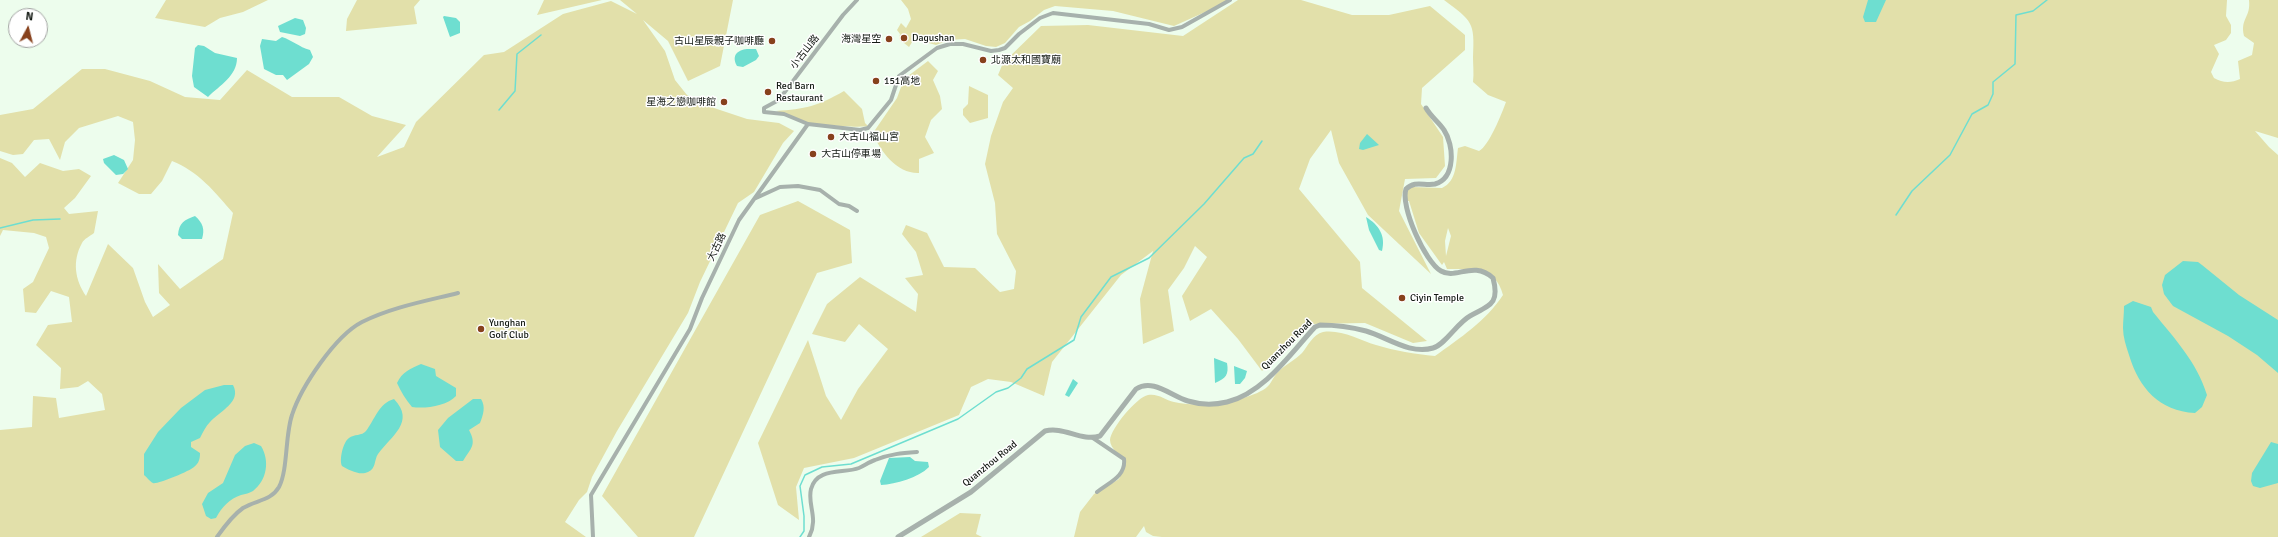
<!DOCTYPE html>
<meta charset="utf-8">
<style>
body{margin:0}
#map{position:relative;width:2278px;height:537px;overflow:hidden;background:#edfded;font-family:Signika,sans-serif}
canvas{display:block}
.north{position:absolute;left:8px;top:8px;width:40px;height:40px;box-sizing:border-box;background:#fff;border:1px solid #a1a3a1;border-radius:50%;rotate:7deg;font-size:11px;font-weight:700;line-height:16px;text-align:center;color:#131913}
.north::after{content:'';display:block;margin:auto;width:14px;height:18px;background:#87411c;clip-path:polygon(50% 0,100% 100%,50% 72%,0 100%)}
</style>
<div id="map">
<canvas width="2278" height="537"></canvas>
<div class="north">N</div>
</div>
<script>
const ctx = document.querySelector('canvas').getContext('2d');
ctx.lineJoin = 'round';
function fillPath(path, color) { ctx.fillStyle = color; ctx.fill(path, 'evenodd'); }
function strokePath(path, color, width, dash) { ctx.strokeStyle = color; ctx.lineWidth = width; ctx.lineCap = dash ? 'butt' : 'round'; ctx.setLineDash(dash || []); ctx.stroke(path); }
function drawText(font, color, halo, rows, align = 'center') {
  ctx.font = font + ' Signika,"Noto Sans TC",sans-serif'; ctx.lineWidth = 3; ctx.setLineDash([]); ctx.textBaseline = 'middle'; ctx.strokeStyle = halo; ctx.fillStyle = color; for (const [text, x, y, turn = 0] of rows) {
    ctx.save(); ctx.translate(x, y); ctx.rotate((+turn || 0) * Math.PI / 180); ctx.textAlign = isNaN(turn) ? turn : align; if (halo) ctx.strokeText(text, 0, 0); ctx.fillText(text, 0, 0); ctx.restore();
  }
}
const green = new Path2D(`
 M166 0H268L243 12 220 18 205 27 155 18Z
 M357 0H420L414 7 417 24 346 31 347 19Z
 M544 0H602L537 15Z
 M620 0H733L720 66 688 81 668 41 643 20 665 51 675 80 687 95 696 102 747 119 779 123 794 131 783 143 754 192 738 203 700 282 688 313 617 431 592 477 587 492 579 500 565 522 586 537H0V430L32 427 33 396 56 398 59 418 105 410 102 394 88 381 78 387 60 389 61 368 36 345 48 325 72 322 69 297 51 291 36 313 25 312 23 289 33 282 49 248 46 237 34 233 3 230 0 236V158L12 163 25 177 40 163 63 171 79 169 91 176 75 198 64 208 69 214 98 211 94 233C90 236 84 239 82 243 72 261 75 280 86 296L108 244 133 268 145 302 153 317 170 305 159 293 158 264 180 289 223 259 233 213C215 192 198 171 172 161L162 181 151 194H139L118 183 133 160 135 140 133 122 118 116 79 128 65 142 60 160 49 139 34 140 23 154 13 155 0 151V115L33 109 82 69H105L150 81 185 97 220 100 247 70 292 97H339L372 116 406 125 377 157 404 147 416 122 484 55 504 52 563 14 611 1 637 14Z
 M901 0H1232L1174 26 1113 11 1055 6 1044 10 1030 21 1019 27 1005 43 996 47 986 46 965 39 949 40 936 45 914 39 909 47 899 39 900 34 897 30 901 23 906 28 911 19 908 9Z
 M1238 0H1301L1352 15H1389L1430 6 1465 35V50L1422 88 1421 104 1443 137 1445 166 1436 178 1405 179 1399 211 1431 274 1368 215 1339 163 1331 130 1310 159 1299 189 1360 262 1362 288 1427 341 1413 343 1365 323 1309 324 1262 371 1238 339 1211 309 1190 321 1182 296 1207 257 1195 246 1184 268 1168 290 1174 331 1143 344 1140 299 1153 251 1121 275 1052 362 1044 396 1011 382 988 379 971 387 959 415 854 458 804 468 796 487 799 520 778 505 758 443 808 340 826 396 841 420 858 389 888 349 859 324 845 342 812 334 827 304 860 277 916 312 918 294 905 278 923 275 916 252 902 234 906 225 927 233 944 267 975 268 1000 292 1014 289 1016 271 997 234 995 203 985 164 991 136 1003 102 1013 88 998 75 1003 63 1041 26 1088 25 1183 36Z
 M1444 0H2227L2226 16 2231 25V33L2226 40 2214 45 2219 54 2211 72 2214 78C2223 83 2231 83 2240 79L2238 61 2252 55 2254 43 2244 36C2240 18 2251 18 2249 0H2278V138L2255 131 2269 147 2278 155V537H1162L1153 536 1146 532 1144 526 1136 537H1074L1080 512 1094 494 1119 479 1125 465C1122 456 1110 449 1110 440 1111 428 1137 397 1148 395 1158 393 1165 400 1174 402 1198 408 1242 402 1263 390 1271 386 1272 378 1278 372 1285 365 1295 360 1302 353 1308 346 1313 334 1323 332 1341 329 1359 340 1376 345 1395 351 1415 354 1435 356 1460 338 1486 321 1503 295 1495 265 1472 270 1447 269L1444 262 1442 265 1419 233 1409 201H1406L1407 191 1411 187 1442 188C1457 181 1456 163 1458 148L1465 146 1479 151C1489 146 1502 113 1506 102L1488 95 1473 82C1474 73 1473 65 1473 57 1475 22 1472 21 1444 0ZM1448 228 1451 236 1446 256 1445 241Z
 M928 61 938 71 933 80 940 96 942 109 931 120 925 137 934 153 919 159V173C898 174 880 152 873 133L897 98 904 79Z
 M969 86 988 95V118L970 123 963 115V109L968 104Z
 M844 91 862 109 865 123 868 126C861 128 815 125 808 123 797 119 787 114 776 111 805 109 818 106 844 91Z
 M798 201 850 230 852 263 817 273 694 537H638L602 496 760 215Z
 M960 513 981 514 976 534 982 537H921Z`);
const water = new Path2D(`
 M1868 0H1886L1876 22H1865L1863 17Z
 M444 16 456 18 460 22V33L450 37 443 17Z
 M295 18 303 20 306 28 305 34 300 36 280 32 278 26Z
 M282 37C292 40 299 47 310 50L313 57 309 64 287 80 283 75H276L264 69 260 46 262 39 276 41Z
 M198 45 204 46 215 53 237 58C237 76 220 85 208 97L194 87 192 76 195 48Z
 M747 49H756L759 56 756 60 743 67 737 66C731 55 738 50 747 49Z
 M1367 134 1379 145 1363 150 1359 149 1360 143Z
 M114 155 124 160 128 169 123 174 116 175 104 163 103 159Z
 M195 216C203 223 205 229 202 239H182L178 235C179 223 184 220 195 216Z
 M1366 217C1379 225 1386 236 1382 251L1379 250 1369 230Z
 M2183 261 2198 262 2202 265 2239 295 2278 320V373L2257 355 2228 336 2173 306 2164 294 2162 285 2165 275Z
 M2133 301 2151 307 2153 312C2174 338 2197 362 2207 395L2202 407 2195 413C2159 411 2139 388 2129 355 2126 346 2123 337 2123 328 2123 321 2124 314 2124 306Z
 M1214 358 1227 363C1229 375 1226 378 1215 383Z
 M421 364 435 369 436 376 456 388V396C447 406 425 409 412 407 406 400 401 392 397 383 402 372 410 369 421 364Z
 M1234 366 1247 371 1245 378 1240 384H1235Z
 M1073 379 1078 383 1069 397 1065 395Z
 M224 385H233C242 402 220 411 210 422 206 426 203 432 200 438L191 442V447L200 453C200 459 199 463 194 467 190 471 156 485 153 483 150 482 147 477 144 475V454L158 432 181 408 205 390Z
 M394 399C416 422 391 436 378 454 374 460 376 469 368 472 360 476 349 470 342 466 339 460 343 442 349 438 354 434 362 436 366 431 375 419 379 403 394 399Z
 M473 399H481C486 407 483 415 480 423L469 430C477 445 471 448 463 461H456L440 447 438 430 448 418Z
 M2271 442 2278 444V483L2260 488 2253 486 2251 481 2252 473Z
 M254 443 261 446C270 461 267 480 253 491 250 493 245 494 241 495 229 499 222 507 216 518L211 519 206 516 202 504 208 493 223 483 235 455 245 446Z
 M910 457 915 461 928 462 929 467C918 478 896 484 881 485L880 481 889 458Z`);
const stream = new Path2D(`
 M499 110 515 91 517 54 541 35
 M1896 215 1912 191 1950 155 1972 114 1988 105 1993 94V82L2015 64 2016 15 2033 11 2047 0
 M0 228 33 220 60 219
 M800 537 804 531V516L800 486 805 475 822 467 851 464 958 419 996 392 1008 388 1021 378 1027 369 1074 340 1081 317 1111 277 1149 258 1204 204 1244 158 1253 154 1262 141`);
const minor = new Path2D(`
 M808 124 784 114 764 112V108L777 101 784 93 843 15 857 0
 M756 198 780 187 798 186 820 190 839 204 849 206 857 211
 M1093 438 1124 459C1126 476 1110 482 1097 492
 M217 537C224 527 233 515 243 508 256 500 271 501 279 487 288 470 285 435 292 415 301 387 335 336 362 322 392 307 426 301 458 293
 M593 537 591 495 690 329 702 298 739 220 808 124 860 130 868 128 891 100 899 76 937 48 950 44H963L991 51 999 50 1005 48 1019 34 1040 18 1053 13 1149 24 1169 30 1182 27 1230 0
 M809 537C819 518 807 505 811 489 817 467 843 474 859 468 864 466 869 462 875 460 889 454 903 453 917 452`);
const tertiary = new Path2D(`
 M898 537 971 492 1045 431C1064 426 1081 442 1100 436L1136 389C1153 378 1171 396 1188 401 1201 405 1214 405 1227 402 1264 393 1291 353 1315 327L1320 325C1335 325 1351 327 1366 331 1387 337 1410 355 1433 348 1446 344 1457 323 1470 316 1490 305 1500 304 1493 278 1473 260 1456 280 1441 271 1425 262 1400 206 1406 189 1415 180 1424 186 1435 184 1456 178 1454 145 1444 130 1439 122 1431 117 1426 108`);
const markers = [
 [904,38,4,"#87411c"],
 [889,39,4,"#87411c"],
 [772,41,4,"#87411c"],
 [983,60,4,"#87411c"],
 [876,81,4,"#87411c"],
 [768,92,4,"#87411c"],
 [724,102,4,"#87411c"],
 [831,137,4,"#87411c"],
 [813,154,4,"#87411c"],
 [1402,298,4,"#87411c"],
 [481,329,4,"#87411c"]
];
const poiNames = [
 ["Dagushan",912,38],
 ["海灣星空",881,39,"right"],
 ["古山星辰親子咖啡廳",764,41,"right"],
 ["北源太和國寶廟",991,60],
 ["151高地",884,81],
 ["Red Barn",776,86],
 ["Restaurant",776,98],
 ["星海之戀咖啡館",716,102,"right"],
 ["大古山福山宮",839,137],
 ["大古山停車場",821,154],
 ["Ciyin Temple",1410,298],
 ["Yunghan",489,323],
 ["Golf Club",489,335]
];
const streetNames = [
 ["小古山路",805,52,-52],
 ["大古路",717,247,-64],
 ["Quanzhou Road",1287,345,-45],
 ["Quanzhou Road",990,464,-39]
];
fillPath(green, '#e2e0aa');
fillPath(water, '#6eded0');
strokePath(stream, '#6eded0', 1.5);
strokePath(minor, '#a7b1ac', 4);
strokePath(tertiary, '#a7b1ac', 5);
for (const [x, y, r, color] of markers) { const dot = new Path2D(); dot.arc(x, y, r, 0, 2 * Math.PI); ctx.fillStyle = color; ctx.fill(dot); strokePath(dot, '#fff', 1.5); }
drawText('10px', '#131913', '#fff', poiNames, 'left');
drawText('10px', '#131913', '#fff', streetNames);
</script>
